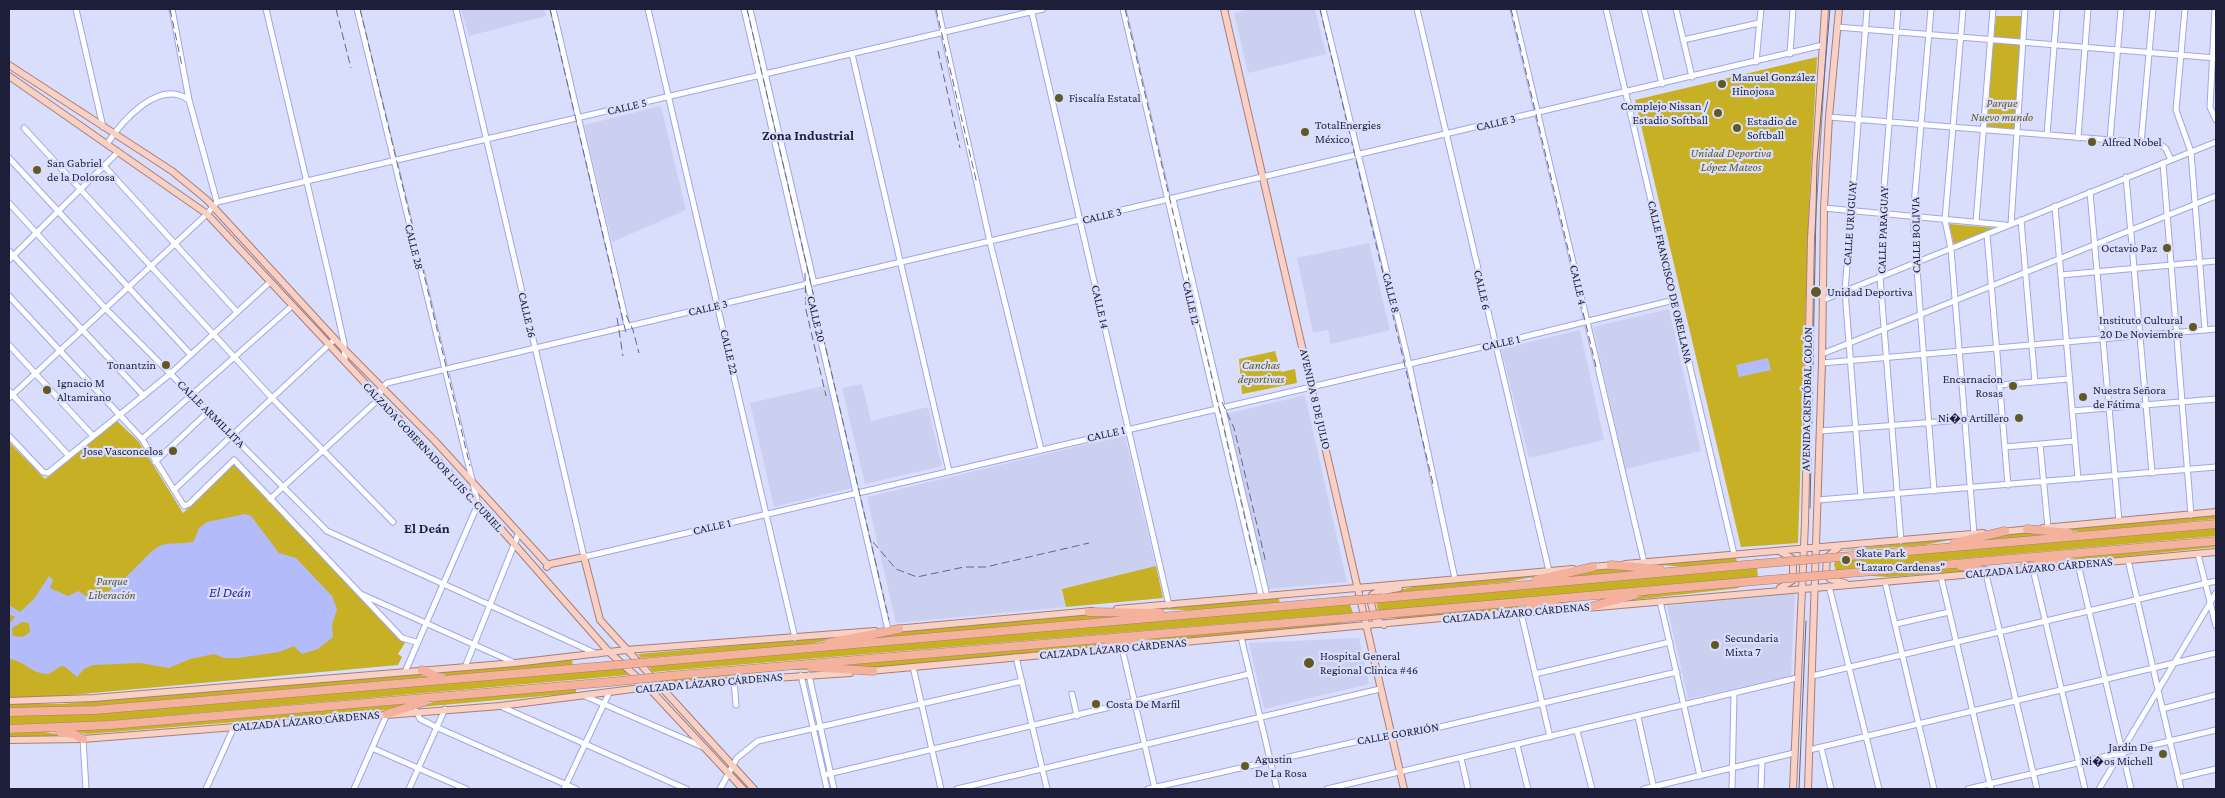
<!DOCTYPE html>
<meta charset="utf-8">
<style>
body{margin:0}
#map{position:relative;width:2225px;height:798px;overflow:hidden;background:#d9defc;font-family:"Crimson Pro",serif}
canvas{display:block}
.frame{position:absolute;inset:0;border:10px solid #1d1f3a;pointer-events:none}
</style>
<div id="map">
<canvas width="2225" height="798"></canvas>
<div class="frame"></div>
</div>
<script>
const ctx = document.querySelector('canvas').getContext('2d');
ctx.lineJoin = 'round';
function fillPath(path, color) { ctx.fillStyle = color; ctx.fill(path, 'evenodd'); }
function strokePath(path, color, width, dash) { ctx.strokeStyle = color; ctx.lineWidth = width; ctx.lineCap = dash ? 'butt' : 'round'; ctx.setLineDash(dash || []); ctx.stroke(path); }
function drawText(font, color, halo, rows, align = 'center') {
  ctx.font = font + ' "Crimson Pro",serif'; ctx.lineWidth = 4.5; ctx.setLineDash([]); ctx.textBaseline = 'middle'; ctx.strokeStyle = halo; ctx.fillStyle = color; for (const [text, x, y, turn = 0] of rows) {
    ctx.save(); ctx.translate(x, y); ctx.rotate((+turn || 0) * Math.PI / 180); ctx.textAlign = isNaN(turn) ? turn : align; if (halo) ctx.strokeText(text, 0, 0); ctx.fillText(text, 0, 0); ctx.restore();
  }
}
const built = new Path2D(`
 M461 9H544L546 16 469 36Z
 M1250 9H1315L1326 54 1248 73 1234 13Z
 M661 106 686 210 612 242 584 125Z
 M1369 243 1390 330 1331 344 1328 330 1313 333 1297 258Z
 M1669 309 1701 451 1625 469 1593 327Z
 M1580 330 1604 440 1529 458 1501 349Z
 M862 384 871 421 928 407 942 466 865 484 842 388Z
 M828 385 852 488 774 507 750 403Z
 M1305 395 1347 582 1268 589 1226 414Z
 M1125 435 1163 598 896 623 867 497Z
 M1795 592 1791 676 1688 699 1667 606Z
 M1359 638 1369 684 1264 709 1249 643Z`);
const green = new Path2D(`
 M1996 16H2022L2020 39 1994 37Z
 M1993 42 2020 44 2014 130 1987 128Z
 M1817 57 1809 206 1798 543 1741 547 1635 100Z
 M1949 224 1996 228 1954 245Z
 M1275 351 1281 372 1295 369 1297 383 1242 394 1239 359Z
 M117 421 139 442 183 513 235 463 405 643 398 654 402 657 398 665 49 697H9V442L45 479Z
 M2216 514V519L2084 532 2049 529Z
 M2216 527V536L1857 568V574L1838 576 1834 565 1837 554 1856 559Z
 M2025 531 2059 535 1968 542Z
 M1970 536 1925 545 1827 552Z
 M2216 544V547L2052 564 2098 552Z
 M1736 558 1737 562 1685 567 1647 564Z
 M1156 566 1163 598 1066 607 1062 589Z
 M1609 567 1653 571 1544 579Z
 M1757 567 1758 577 1378 611 1376 601Z
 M1953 567 1971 571 1889 577 1855 575Z
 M1549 574 1507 582 1381 594 1427 584Z
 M1739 585V588L1623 601 1654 592Z
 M1279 598 1280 604 1195 610 1133 609Z
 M1350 604 1353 613 653 672 647 664Z
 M1495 606 1546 608 1407 619 1383 617Z
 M1092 613 1144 615 840 642 892 631Z
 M1341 620V624L1129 644 1173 635Z
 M854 635 804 645 641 658 638 654Z
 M1140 637 1093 647 872 669 822 664Z
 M572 660 573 666 448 676 438 672Z
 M622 667 628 675 63 725H9V715H63Z
 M785 668 825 670H786L662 683 659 679Z
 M413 673 428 677 61 709 9 708V704H61Z
 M576 687V693L420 707 438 700Z
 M415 702 385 710 87 734 73 730Z
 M9 731H38L71 736H9Z`);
const water = new Path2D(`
 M1768 358 1771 370 1739 377 1736 365Z
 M245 514 251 516 279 553 296 558 332 596 337 609 332 625 333 637 318 649 302 654 294 646 279 652 238 658H224L214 654 190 659 169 668 140 663 92 665 84 669 77 677 64 666C57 666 53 674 46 674 31 673 23 660 9 659V624L15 617 9 614V605L20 612 34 599 49 576 53 580 50 588 68 596 79 591C81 593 85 596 89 597 109 602 142 558 156 548 168 540 182 546 194 541L199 528 207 522ZM22 622 29 623 30 632 23 637 13 636 12 628Z`);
const minor = new Path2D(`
 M76 9 103 127
 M172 9 189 100 217 202
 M266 9 330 280 344 343 345 362
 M357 9 478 504 405 672
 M456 9 584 557 1495 344 1674 300
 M553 9 627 326
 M648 9 795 638
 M744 9 888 630
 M750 9 814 283
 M938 9 990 242 1041 449
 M1031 9 1169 605
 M1123 9 1261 596
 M1323 9 1409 364 1455 579
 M1417 9 1549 571
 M1513 9 1644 562
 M1606 9 1734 554
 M1644 9 1662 84
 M1676 9 1692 77
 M1898 9 1882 214 1880 277 1901 541
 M1931 9 1913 217 1934 491
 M2185 9 2176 110 2191 152 2205 330
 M2215 9 2210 107 2216 120
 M1963 10 1945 220 1951 249 1974 534
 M1837 27 2216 58
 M1683 40 1759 23
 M852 54 949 471
 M1790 54 1793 9
 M1756 62 1761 9
 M1829 117 2160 144 2166 149 2171 160
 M24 128 272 398 393 522
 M2047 135 2057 9
 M2078 138 2088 9
 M2110 140 2121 9
 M2141 143 2153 9
 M107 144C122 121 159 78 189 100
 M9 158 191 355
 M2163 163 2191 515
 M105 167 237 312
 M2126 177 2152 473
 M2090 192 2119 521
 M1173 199 1267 596
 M9 203 105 308 327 531 597 654
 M2055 206 2078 479
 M1824 208 2005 225
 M2021 220 2035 382
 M1976 222 1993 9
 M2011 224 2025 9
 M1987 234 2008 485
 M9 251 144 396
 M9 260 118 152
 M2061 275 2216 261
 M9 296 142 439 184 506 189 504 234 460 402 638 416 642
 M1823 300 2216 142
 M9 345 93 436
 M1822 354 2216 196
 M1822 363 2216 329
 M1999 385 2069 379
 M9 391 69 456
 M9 398 207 214 217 202 1043 9
 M2072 411 2216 399
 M1820 431 2002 417
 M9 436 43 472 48 473 170 374 270 282
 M142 439 292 306
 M2040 444 2048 528
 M2005 447 2075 441
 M155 462 209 411
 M174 490 335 339
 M1861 497 1845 291 1867 9
 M270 499 379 399 381 389 387 383 1823 45
 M1818 500 2216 467
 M2198 554 2216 626
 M2128 560 2181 789
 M2078 564 2131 789
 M2033 569 2085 789
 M1986 574 2037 789
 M1941 577 1991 789
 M1885 582 1934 789
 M1829 586 1879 789
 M363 595 515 663
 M1660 601 1700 776
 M1521 613 1550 737
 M1896 624 1949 612
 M1241 637 1277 789
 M1122 648 1155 789
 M1016 657 1047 789
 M465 667 518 535
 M913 667 941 789
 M1535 674 1670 642
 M801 675 827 789
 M809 675 834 789
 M1812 676 2216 581
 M734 680 736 705
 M1072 694 1077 716
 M585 696 703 747
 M500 706 686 789
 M2162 709 2216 695
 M416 711 420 719 436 727 576 789
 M1638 717 1654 789
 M1577 731 1592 789
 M83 739 86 789
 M1517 745 1528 789
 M1821 747 1831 789
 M372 748 466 789
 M1809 750 2216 653
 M1461 758 1468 789
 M824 775 1249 674
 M2178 778 2216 769
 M206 789 234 727
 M354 789 387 714
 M409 789 445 709
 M564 789 609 693
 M720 789 737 758 758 741 1022 681
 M957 789 1380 689
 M1148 789 1377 737 1401 736 1677 672
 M1327 789 1797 678
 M1644 789 1794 753
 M1732 789 1734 693
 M1761 789 1762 761
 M1968 789 2216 730
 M2099 789 2216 593`);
const major = new Path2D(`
 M1224 9 1404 789
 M9 65 172 171 207 200 344 349 435 441 548 565
 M9 76 207 214 493 520 609 652 648 687 743 789
 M2043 528 2216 512
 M2001 532 2031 529
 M1838 548 1827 557 1826 573 1830 579 1845 583
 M1625 564 1983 533
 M547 567 550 564 584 557 600 620 754 789
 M1590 567 1615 565
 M2033 569 2216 552
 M1780 588 1793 580V559L1781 552
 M1117 609 1573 569
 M1575 609 2008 571
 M1384 625 1375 619 1371 603 1372 595 1377 592 1399 588
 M895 629 1092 611
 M1109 649 1474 615 1563 610
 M870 671 1097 650
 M9 701 94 698 515 663 626 650 875 631
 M9 740 83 739 210 729 500 706 656 686 850 673
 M1793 789 1805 523 1811 238 1825 9
 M1808 789 1822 363 1824 208 1829 117 1839 9`);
const highway = new Path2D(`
 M2027 529 2069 533
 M1954 543 2005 531
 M1863 555 2216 524
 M1611 565 1660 569
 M1961 566 1995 573
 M1862 572 2216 541
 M2005 572 2067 558
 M1536 580 1593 567
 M1383 598 1756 564
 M1530 605 1578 608
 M1590 607 1634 595
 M1089 612 1160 613
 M1385 614 1755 581
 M828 643 899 629
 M1092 650 1144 638
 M651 662 1342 601
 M811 667 873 671
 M422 670 442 679
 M668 676 1345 618
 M9 712 95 710 605 666
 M387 714 424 702
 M9 729 110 725 610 682
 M60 732 74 734 83 739`);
const tram = new Path2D(`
 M1810 508 1817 162 1830 9
 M1799 789 1806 621`);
const rail = new Path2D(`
 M170 9 182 66
 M336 9 351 68
 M360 9 470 466
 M550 9 626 333
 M747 9 889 620
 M936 9 977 184
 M1125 9 1256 565
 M1320 9 1434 488
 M1511 9 1597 371
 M938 51 960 148
 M805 273 806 310 826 396
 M626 315 633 330 639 353
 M617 318 623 356
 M1222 402 1234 428 1266 563
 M873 542 896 569 917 577 964 567H986L1089 543`);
const highwayBridge = new Path2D(`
 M1756 564 1863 555
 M1755 581 1862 572
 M1342 601 1383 598
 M1345 618 1385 614
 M605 666 651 662
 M610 682 668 676`);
const markers = [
 [1722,84,5,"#625824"],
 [1059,98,5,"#625824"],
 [1718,113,5,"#625824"],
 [1737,128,5,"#625824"],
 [1305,132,5,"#625824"],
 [2092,142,5,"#625824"],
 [37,170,5,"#625824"],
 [2167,248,5,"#625824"],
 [1816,292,6,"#625824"],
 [2193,327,5,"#625824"],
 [166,365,5,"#625824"],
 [2013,386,5,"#625824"],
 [47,390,5,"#625824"],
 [2083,397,5,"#625824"],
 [2019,418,5,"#625824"],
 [173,451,5,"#625824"],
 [1846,560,5,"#625824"],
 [1715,645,5,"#625824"],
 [1309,663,6,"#625824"],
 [1096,704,5,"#625824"],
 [2163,754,5,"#625824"],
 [1245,766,5,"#625824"]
];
const poiNames = [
 ["Manuel González",1732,77],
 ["Hinojosa",1732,91],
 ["Fiscalía Estatal",1069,98],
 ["Complejo Nissan /",1708,106,"right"],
 ["Estadio Softball",1708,120,"right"],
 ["Estadio de",1747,121],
 ["Softball",1747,135],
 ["TotalEnergies",1315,125],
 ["México",1315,139],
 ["Alfred Nobel",2102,142],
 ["San Gabriel",47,163],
 ["de la Dolorosa",47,177],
 ["Octavio Paz",2157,248,"right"],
 ["Unidad Deportiva",1827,292],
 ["Instituto Cultural",2183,320,"right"],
 ["20 De Noviembre",2183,334,"right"],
 ["Tonantzin",156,365,"right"],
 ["Encarnacion",2003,379,"right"],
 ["Rosas",2003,393,"right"],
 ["Ignacio M",57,383],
 ["Altamirano",57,397],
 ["Nuestra Señora",2093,390],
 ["de Fátima",2093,404],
 ["Ni�o Artillero",2009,418,"right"],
 ["Jose Vasconcelos",163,451,"right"],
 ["Skate Park",1856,553],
 ["\"Lazaro Cardenas\"",1856,567],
 ["Secundaria",1725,638],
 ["Mixta 7",1725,652],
 ["Hospital General",1320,656],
 ["Regional Clinica #46",1320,670],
 ["Costa De Marfil",1106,704],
 ["Jardin De",2153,747,"right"],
 ["Ni�os Michell",2153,761,"right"],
 ["Agustin",1255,759],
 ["De La Rosa",1255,773]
];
const parkNames = [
 ["Parque",2002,103],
 ["Nuevo mundo",2002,117],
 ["Unidad Deportiva",1731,153],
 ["López Mateos",1731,167],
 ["Canchas",1261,365],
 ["deportivas",1261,379],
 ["Parque",112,581],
 ["Liberación",112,595]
];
const streetNames = [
 ["CALLE 5",627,107,-13],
 ["CALLE 3",1496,123,-13],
 ["CALLE 3",1102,216,-13],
 ["CALLE URUGUAY",1850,223,-86],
 ["CALLE PARAGUAY",1883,230,-88],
 ["CALLE BOLIVIA",1916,235,-91],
 ["CALLE 28",414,247,76],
 ["CALLE FRANCISCO DE ORELLANA",1670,282,77],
 ["CALLE 4",1578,285,77],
 ["CALLE 6",1482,290,77],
 ["CALLE 8",1391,293,76],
 ["CALLE 12",1191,303,77],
 ["CALLE 14",1100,307,77],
 ["CALLE 3",708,308,-13],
 ["CALLE 26",527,315,77],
 ["CALLE 20",816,319,77],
 ["CALLE 1",1501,343,-13],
 ["CALLE 22",729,352,77],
 ["AVENIDA 8 DE JULIO",1315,399,77],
 ["AVENIDA CRISTÓBAL COLÓN",1807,399,-89],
 ["CALLE ARMILLITA",211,414,45],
 ["CALLE 1",1106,434,-13],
 ["CALZADA GOBERNADOR LUIS C. CURIEL",433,457,47],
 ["CALLE 1",712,527,-13],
 ["CALZADA LÁZARO CÁRDENAS",2039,568,-5],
 ["CALZADA LÁZARO CÁRDENAS",1516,613,-5],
 ["CALZADA LÁZARO CÁRDENAS",1113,649,-5],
 ["CALZADA LÁZARO CÁRDENAS",709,683,-5],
 ["CALZADA LÁZARO CÁRDENAS",306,721,-5],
 ["CALLE GORRIÓN",1398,734,-10]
];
const neighbourhoodNames = [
 ["Zona Industrial",808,136],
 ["El Deán",427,529]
];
const waterNames = [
 ["El Deán",230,593]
];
fillPath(built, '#cbd0f1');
fillPath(green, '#c7b024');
fillPath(water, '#b4bbfb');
strokePath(minor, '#9ea6ed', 7);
strokePath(major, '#a97e7a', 8);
strokePath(highway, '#a97e7a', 9);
strokePath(minor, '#fff', 5);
strokePath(major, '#f8d0c4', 6);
strokePath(highway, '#f4b19c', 8);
strokePath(tram, '#646783', 1);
strokePath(rail, '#646783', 1, [8, 4]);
strokePath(highwayBridge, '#a97e7a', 9, []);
strokePath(highwayBridge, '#f4b19c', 8);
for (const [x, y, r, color] of markers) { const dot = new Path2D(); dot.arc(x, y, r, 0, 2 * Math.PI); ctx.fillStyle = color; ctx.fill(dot); strokePath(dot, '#d9defc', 2); }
drawText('12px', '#1d1f3a', '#d9defc', poiNames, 'left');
drawText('italic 12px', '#625824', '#d9defc', parkNames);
drawText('12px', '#1d1f3a', '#d9defc', streetNames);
drawText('bold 14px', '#1d1f3a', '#d9defc', neighbourhoodNames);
drawText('italic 14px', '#33239a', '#d9defc', waterNames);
</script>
